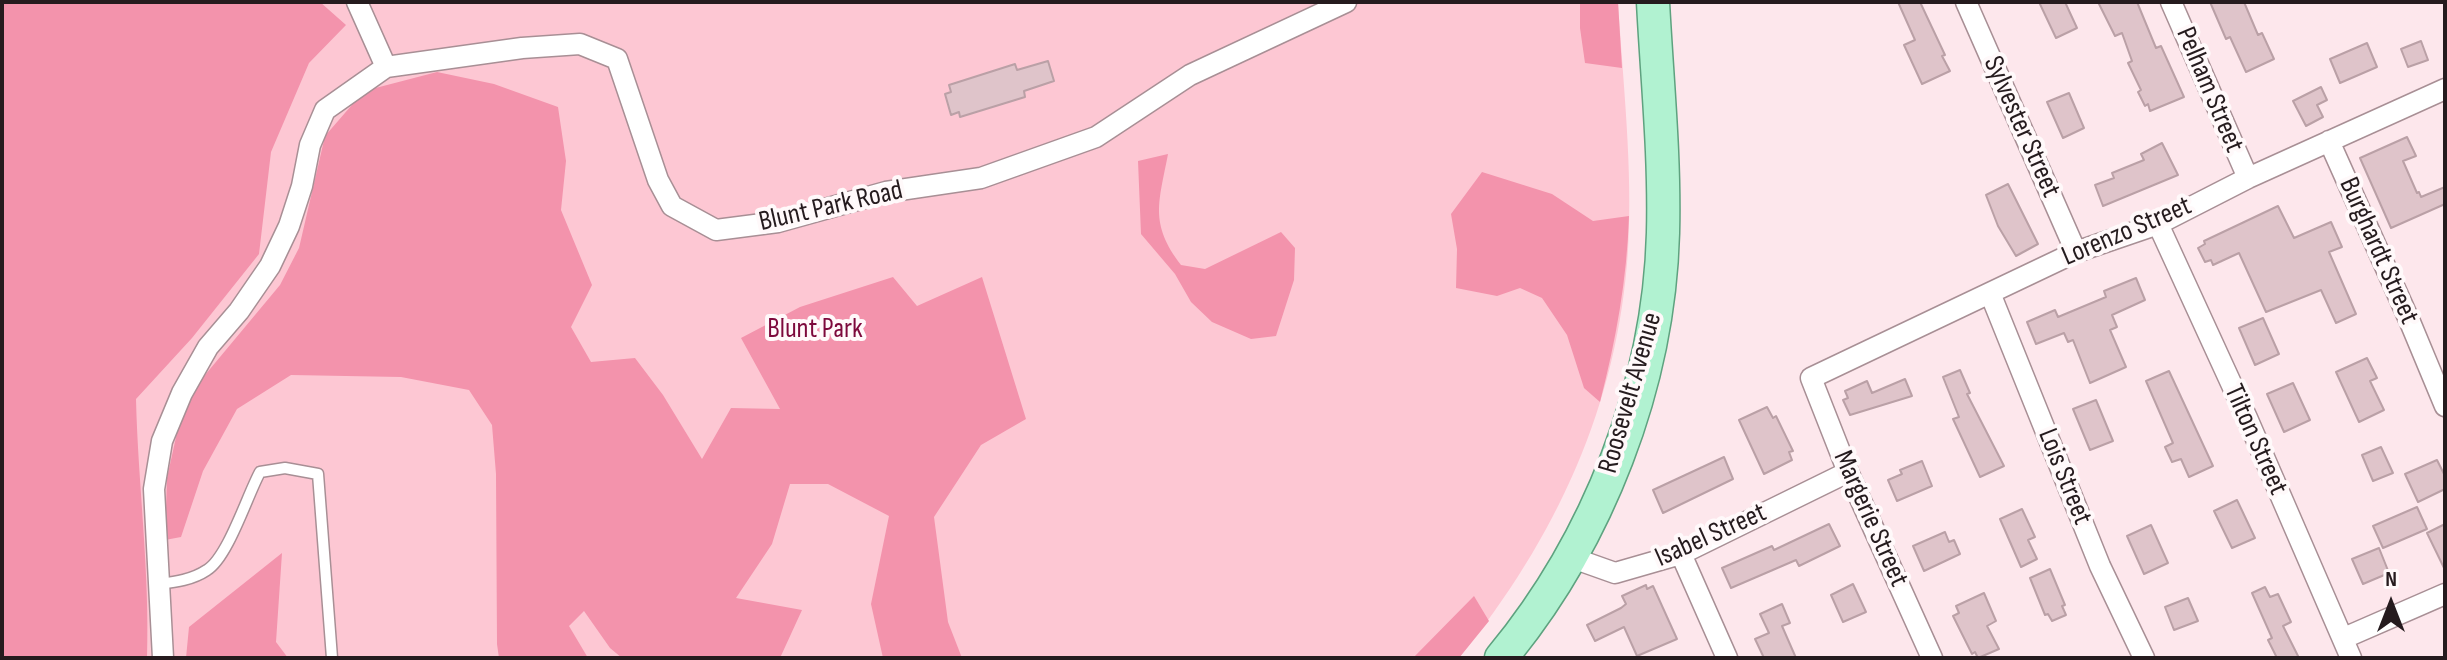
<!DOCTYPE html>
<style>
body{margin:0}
#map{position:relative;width:2447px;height:660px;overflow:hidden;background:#fde7ec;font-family:"Sofia Sans Condensed",sans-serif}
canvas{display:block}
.frame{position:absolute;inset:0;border:4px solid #251b1e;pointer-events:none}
.north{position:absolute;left:2351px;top:564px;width:80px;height:80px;-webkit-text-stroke:6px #fff9fa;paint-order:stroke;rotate:0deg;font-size:22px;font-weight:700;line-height:32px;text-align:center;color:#251b1e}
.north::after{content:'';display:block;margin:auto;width:28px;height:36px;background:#251b1e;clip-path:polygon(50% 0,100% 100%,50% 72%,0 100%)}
</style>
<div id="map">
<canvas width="2447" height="660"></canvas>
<div class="frame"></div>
<div class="north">N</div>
</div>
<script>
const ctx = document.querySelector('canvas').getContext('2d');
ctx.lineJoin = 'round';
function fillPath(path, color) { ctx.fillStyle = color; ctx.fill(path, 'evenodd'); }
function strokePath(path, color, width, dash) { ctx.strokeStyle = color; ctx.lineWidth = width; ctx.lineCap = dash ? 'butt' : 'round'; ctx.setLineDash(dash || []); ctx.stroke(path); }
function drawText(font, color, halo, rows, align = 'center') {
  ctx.font = font + ' "Sofia Sans Condensed",sans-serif'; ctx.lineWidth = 8; ctx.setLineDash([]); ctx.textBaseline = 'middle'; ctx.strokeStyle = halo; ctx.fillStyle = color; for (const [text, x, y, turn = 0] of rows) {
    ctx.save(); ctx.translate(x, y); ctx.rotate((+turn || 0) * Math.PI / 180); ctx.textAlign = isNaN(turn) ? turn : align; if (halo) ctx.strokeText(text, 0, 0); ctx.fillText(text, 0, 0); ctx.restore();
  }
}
const green = new Path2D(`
 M2 2H1618C1623 84 1633 168 1628 250 1618 406 1556 538 1459 658H2Z`);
const forest = new Path2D(`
 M2 2H320L346 25 309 63 271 152 259 254 192 338 136 399C138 485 150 572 147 658H2Z
 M1580 2H1618L1622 68 1585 63 1580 28Z
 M437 72 494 84 558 107 566 161 561 210 592 285 571 327 591 362 635 358 663 395 702 459 731 408 780 409 741 338 800 307 893 277 917 306 982 277 1026 419 981 445 934 517 948 622 962 658H883L871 604 889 516 828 484H790L772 544 736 598 802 610 780 658H622L610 648 584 611 569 626 588 658H499L497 644 496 474 492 425 469 390 401 377 291 375 237 409 203 471 181 537 165 540 167 478 180 419 200 381 280 285 299 248 325 136 364 91Z
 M1168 154C1159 202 1149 223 1181 265L1205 269 1281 232 1295 248 1294 280 1276 336 1251 339 1212 322 1191 302 1175 274 1141 234 1138 161Z
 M1482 172 1552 194 1593 221 1629 216C1627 279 1616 340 1600 402L1584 388 1567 335 1542 298 1520 288 1497 296 1456 288 1457 249 1451 214Z
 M282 553 276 642 288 658H186L189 627Z
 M1474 596 1489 621 1459 658H1413Z`);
const building = new Path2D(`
 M1898 2H1920L1945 55 1942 56 1950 71 1922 84 1904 45 1915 40Z
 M2039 2H2065L2077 28 2056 38Z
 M2098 2H2137L2156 48 2161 46 2184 97 2150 111 2148 104 2145 106 2138 92 2141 90 2128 63 2132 61 2122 33 2115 36Z
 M2210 2H2244L2258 35 2262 33 2274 59 2246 72 2230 37 2226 39Z
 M2421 41 2428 60 2408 67 2401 49Z
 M2367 43 2377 67 2340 83 2330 59Z
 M1048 61 1054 81 1024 91 1025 97 960 117 959 112 951 115 945 94 951 92 949 85 1015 64 1017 70Z
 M2321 87 2327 100 2317 105 2323 117 2306 126 2293 101Z
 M2069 93 2084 128 2063 138 2047 102Z
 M2407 137 2416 156 2403 161 2417 193 2419 192 2421 197 2445 187V204L2391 228 2360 158Z
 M2162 143 2178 175 2103 206 2095 185 2114 178 2112 173 2144 160 2141 154Z
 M2008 184 2038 244 2016 256 1998 226 1986 195Z
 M2278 206 2294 238 2331 222 2342 247 2329 252 2356 314 2336 323 2321 290 2266 312 2239 253 2213 265 2211 260 2205 262 2198 248 2205 244 2204 241Z
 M2136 278 2145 300 2112 315 2117 327 2110 330 2126 367 2090 383 2073 340 2068 342 2064 333 2036 344 2027 322 2055 310 2058 317 2106 297 2104 291Z
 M2263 318 2279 354 2255 365 2239 328Z
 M2367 358 2377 378 2370 381 2384 410 2359 422 2336 372Z
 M1960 370 1970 393 1967 394 2004 466 1980 477 1953 419 1959 417 1943 377Z
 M2169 371 2213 466 2189 477 2181 459 2172 462 2165 447 2173 443 2146 381Z
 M1905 379 1912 396 1850 415 1843 400 1848 398 1845 391 1867 381 1872 393Z
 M2293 383 2310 420 2284 432 2267 394Z
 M2096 400 2113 441 2090 450 2073 409Z
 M1767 407 1773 418 1776 416 1793 451 1789 452 1792 460 1764 474 1739 420Z
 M2381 447 2393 473 2373 481 2362 455Z
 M1724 457 1733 479 1663 513 1653 490Z
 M2437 460 2445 476V489L2418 502 2405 474Z
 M1922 461 1932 486 1897 501 1888 480 1902 474 1900 470Z
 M2237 500 2255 538 2232 548 2214 511Z
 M2417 507 2427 529 2383 548 2373 526Z
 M2022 509 2035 537 2028 540 2037 559 2021 567 2000 519Z
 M1829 524 1840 546 1799 566 1796 560 1731 588 1722 568 1772 546 1774 550Z
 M2445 524V570L2427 533Z
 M2151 525 2168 563 2144 574 2127 536Z
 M1945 532 1949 542 1954 540 1960 554 1924 571 1913 546Z
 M2379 548 2389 573 2363 584 2352 559Z
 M2050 569 2065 605 2062 606 2066 615 2052 621 2048 614 2045 615 2030 578Z
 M1853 584 1866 612 1843 622 1831 595Z
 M1646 585 1647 589 1653 586 1677 639 1637 656 1624 627 1595 641 1587 625 1621 608 1626 604 1622 596Z
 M2265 587 2270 597 2278 594 2291 622 2283 626 2299 658H2277L2268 640 2272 638 2252 593Z
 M1984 593 1996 621 1987 626 1999 649 1978 658 1975 652 1972 654 1953 616 1959 613 1956 606Z
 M2188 598 2198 621 2174 630 2165 607Z
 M1782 604 1790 623 1782 626 1796 658H1764L1755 639 1769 633 1760 614Z`);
const service = new Path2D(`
 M159 584C175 582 192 580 207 570 228 557 247 496 260 472L285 468 318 474 332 658`);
const minor = new Path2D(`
 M357 2 386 67
 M1966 2 2076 252
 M2171 2 2248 178
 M2329 141 2410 322 2445 406
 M2158 224 2247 418 2351 658
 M1990 293 2100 566 2144 658
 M1681 554 1727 658
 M1570 557 1615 573 1681 554 1848 472
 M2344 638 2445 594
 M163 658 154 489 162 441 182 393 208 347 239 311 270 266 289 226 302 186 310 145 325 110 386 67 522 48 580 44 617 59 658 180 672 206 716 230 778 222 886 192 981 178 1096 137 1190 75 1346 2
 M1932 658 1848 472 1811 378 2076 252 2158 224 2248 178 2445 89`);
const primary = new Path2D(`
 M1501 658C1598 541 1659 385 1663 233 1665 156 1657 79 1653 2`);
const streetNames = [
 ["Pelham Street",2209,90,67],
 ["Sylvester Street",2021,127,66],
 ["Blunt Park Road",831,207,-13],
 ["Lorenzo Street",2127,232,-23],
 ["Burghardt Street",2378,251,66],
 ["Roosevelt Avenue",1631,393,-74],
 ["Tilton Street",2255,440,66],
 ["Lois Street",2064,477,68],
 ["Margerie Street",1870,519,66],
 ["Isabel Street",1711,536,-24]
];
const parkNames = [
 ["Blunt Park",815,330]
];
fillPath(green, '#fdc7d3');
fillPath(forest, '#f393ac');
fillPath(building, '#dfc4ca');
strokePath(building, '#baa0a6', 2);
strokePath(service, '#a88f95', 13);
strokePath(minor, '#a88f95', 23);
strokePath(primary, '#5ea27f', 35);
strokePath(service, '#fff', 10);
strokePath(minor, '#fff', 20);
strokePath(primary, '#b1f2d1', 32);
drawText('28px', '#251b1e', '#fff9fa', streetNames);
drawText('28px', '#7d093c', '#fff9fa', parkNames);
</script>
